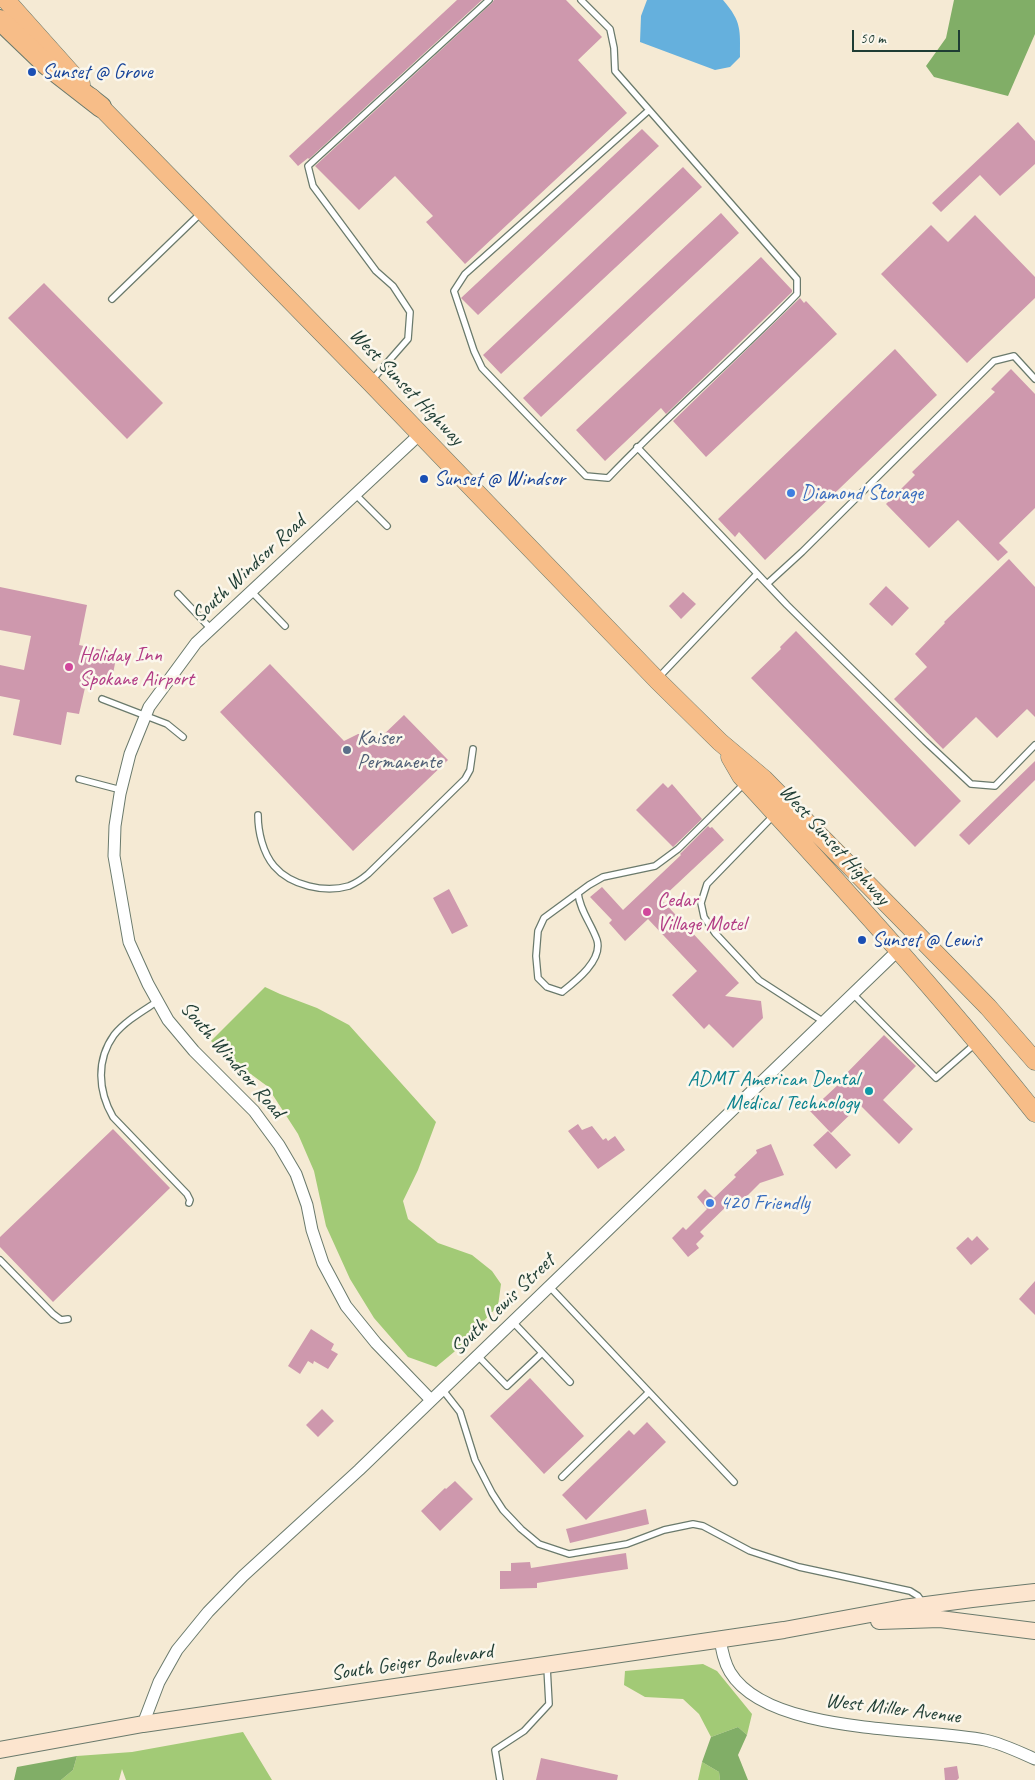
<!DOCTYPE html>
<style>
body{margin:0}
#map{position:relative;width:1035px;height:1780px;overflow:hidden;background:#f5ead4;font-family:Caveat,sans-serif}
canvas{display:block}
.scale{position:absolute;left:852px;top:30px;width:108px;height:22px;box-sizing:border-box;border:2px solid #1f3d34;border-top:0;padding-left:6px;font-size:15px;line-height:18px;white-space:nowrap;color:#1f3d34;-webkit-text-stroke:4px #fbf7ec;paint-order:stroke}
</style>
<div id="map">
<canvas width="1035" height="1780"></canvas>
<div class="scale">50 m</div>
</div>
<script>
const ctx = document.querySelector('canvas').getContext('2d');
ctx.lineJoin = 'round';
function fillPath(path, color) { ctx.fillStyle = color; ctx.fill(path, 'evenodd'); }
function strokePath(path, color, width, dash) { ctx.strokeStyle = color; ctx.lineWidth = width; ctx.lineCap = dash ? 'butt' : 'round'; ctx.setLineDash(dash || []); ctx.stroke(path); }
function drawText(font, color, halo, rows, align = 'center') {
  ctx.font = font + ' Caveat,sans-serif'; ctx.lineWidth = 5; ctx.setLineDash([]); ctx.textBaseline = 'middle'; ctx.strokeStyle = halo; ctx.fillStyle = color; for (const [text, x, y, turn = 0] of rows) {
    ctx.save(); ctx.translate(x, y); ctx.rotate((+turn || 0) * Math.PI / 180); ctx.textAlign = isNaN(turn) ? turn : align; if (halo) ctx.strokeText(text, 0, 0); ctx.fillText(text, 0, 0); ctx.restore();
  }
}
const green = new Path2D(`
 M265 987 280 994 317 1008 349 1025 436 1122 418 1170 403 1201 408 1219 438 1243 472 1255 492 1271 501 1284 498 1306 454 1352 436 1367 408 1357 374 1318 350 1279 326 1226 314 1171 298 1134 267 1086 225 1055 211 1041Z
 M703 1664 717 1671 752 1714 747 1735 738 1727 711 1737 699 1714 683 1699 645 1697 624 1685 625 1671Z
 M243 1732 272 1780H126L122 1769 119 1780H61L73 1770 77 1756 132 1752Z
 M702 1762 719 1772 720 1780H698Z`);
const forest = new Path2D(`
 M954 0H1035V34L1008 96 934 77 926 66 946 38Z
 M738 1727 747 1735 738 1755 748 1780H720L719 1772 702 1762 711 1737Z
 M77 1756 73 1770 61 1780H14L17 1767Z`);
const water = new Path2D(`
 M647 0H723C742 22 740 30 740 57L730 67 715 70 640 42 641 16Z`);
const building = new Path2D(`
 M457 0H482L309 159 308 158 298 166 289 156Z
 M494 0H566L602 37 578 60 627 113 465 264 426 222 433 216 395 176 359 210 315 166 492 3Z
 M1018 122 1035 141V164L1000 196 980 175 941 212 932 203Z
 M642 129 659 146 478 315 461 298Z
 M683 167 702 187 501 374 483 355Z
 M721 213 739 233 541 417 523 398Z
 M975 215 1035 277V298L967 363 881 274 931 225 948 242Z
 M761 257 792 290V292L666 414 661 408 605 461 576 430Z
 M44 283 163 403 127 439 8 318Z
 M800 298 804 303 806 301 837 334 706 457 673 421Z
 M895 349 937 395 765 560 739 532 735 537 718 519Z
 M1011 369 1035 394V508L999 543 1008 552 998 561 958 520 929 548 886 504 915 475 912 472 995 392 991 389Z
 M1009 559 1035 587V717L1027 709 997 738 976 717 943 749 894 699 927 667 915 654 945 623 944 622Z
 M886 586 909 608 892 626 869 604Z
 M0 587 87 605 79 645 117 653 111 684 87 679 79 714 67 712 61 745 13 735 20 700 0 696V665L24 670 31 636 0 630Z
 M683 592 696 604 681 619 669 606Z
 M796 631 961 801 915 847 751 678 781 649 780 647Z
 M270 664 344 741 358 734H365L379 739 404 715 448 760 353 851 220 712Z
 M1035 761V780L969 845 959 835Z
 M663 783 668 788 672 784 702 819 673 847 636 810Z
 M708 826 710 828 712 827 724 840 661 899 739 983 725 996 761 1001 763 1018 733 1048 709 1024 704 1029 672 995 697 971 648 919 625 941 609 923 612 920 590 897 602 887 623 910 681 855 680 854Z
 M449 889 468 926 452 934 433 898Z
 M884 1035 916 1066 883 1100 913 1129 899 1144 860 1105 831 1133 810 1111 839 1084 837 1083Z
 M578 1124 582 1130 592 1126 603 1140 606 1138 608 1141 615 1136 625 1150 598 1169 568 1131Z
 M113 1129 170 1188 53 1302 0 1247V1237Z
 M828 1131 851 1155 836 1169 813 1145Z
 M771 1144 784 1175 760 1183 740 1203 735 1198 700 1232 704 1236 696 1244 699 1248 688 1257 672 1238 683 1227 686 1230 707 1209 697 1197 705 1189 714 1198 736 1177 734 1175 757 1153 756 1150Z
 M977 1236 989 1249 971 1265 956 1248 968 1237 972 1241Z
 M1035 1281V1315L1019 1299Z
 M311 1329 334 1344 331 1350 338 1354 328 1369 314 1361 313 1364 308 1361 300 1374 288 1366Z
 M530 1378 584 1436 544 1474 490 1416Z
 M322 1409 334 1421 318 1437 306 1425Z
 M647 1422 666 1442 586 1520 562 1495 629 1430 634 1435Z
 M455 1481 473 1499 440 1531 421 1511 445 1488 446 1489Z
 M646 1509 649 1524 570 1543 566 1529Z
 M626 1553 628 1569 537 1583V1588L500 1589V1571H511V1563L530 1562 531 1568Z
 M541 1758 618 1775 617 1780H536Z
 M957 1766 959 1778 957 1780H945L944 1768Z`);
const lane = new Path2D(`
 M581 0 610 29 614 48 615 71 797 279V294C736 357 669 414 608 478L586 476 482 368 474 351 454 291 465 274 648 111
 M112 299 202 212
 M372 380 408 339 410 312 393 286 376 271 313 186 308 166 489 0
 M637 447 787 605 925 741 971 784 995 786 1035 745
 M356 495 387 526
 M767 584 802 552 994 361 1014 356 1035 379
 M252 592 285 626
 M178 594 211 629
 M659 677 757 574
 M102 699 167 724 183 737
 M79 779 121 790
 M258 815C258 832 263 853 274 866 291 886 325 893 349 886 356 883 362 879 368 874L465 779 470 770 473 749
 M774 815 707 884 701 903 704 917 715 933 759 980 824 1022
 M578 893C580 911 591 923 597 940 603 960 576 981 562 992L547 987 538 978 536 956 538 931 544 918 589 885 603 877 655 866 678 849 745 783
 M853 994 936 1078 975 1044
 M158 1001C143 1011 125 1021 114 1035 96 1060 98 1091 113 1117L187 1194 190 1200 189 1203
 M0 1260 53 1314 61 1320 68 1319
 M549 1286 649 1392 562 1477
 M512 1321 570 1382
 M477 1355 507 1386 542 1353
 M442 1389 460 1412 475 1460 492 1493 503 1510 521 1529 539 1544 569 1554 627 1544 664 1530 693 1524 703 1526 750 1551 799 1567 910 1591 918 1596 923 1603
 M649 1392 734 1482
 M500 1780 495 1750 524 1731 549 1704 547 1667`);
const street = new Path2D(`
 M420 434 196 643 149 707 130 754 120 794 115 826 114 856 129 942 148 984 168 1020 194 1051 254 1111 279 1145 296 1174 307 1205 312 1230 323 1263 346 1306 376 1343 431 1400
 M720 1639C722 1651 724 1662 730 1672 768 1735 920 1727 985 1740 1003 1744 1019 1752 1035 1759
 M143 1724 159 1682 177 1650 208 1612 243 1576 359 1470 916 933`);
const secondary = new Path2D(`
 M879 1621 940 1619 1035 1631
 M0 1750 143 1724 784 1630 903 1608 972 1599 1035 1592`);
const primary = new Path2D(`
 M6 0 81 84
 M91 97 370 382 657 680 720 742 764 779 900 917 988 1007 1035 1061
 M730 757 741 776C842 886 942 996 1035 1113`);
const highway = new Path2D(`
 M0 20 47 65 101 107`);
const markers = [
 [32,72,5,"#1a4fb4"],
 [424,479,5,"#1a4fb4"],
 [791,493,5,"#3f7fe0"],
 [69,667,5,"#d1479c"],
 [347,750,5,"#5c6f8a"],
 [647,912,5,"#d1479c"],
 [862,940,5,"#1a4fb4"],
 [869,1091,5,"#0f9aa8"],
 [710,1203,5,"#3f7fe0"]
];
const transitNames = [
 ["Sunset @ Grove",42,72],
 ["Sunset @ Windsor",434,479],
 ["Sunset @ Lewis",872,940]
];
const streetNames = [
 ["West Sunset Highway",406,387,46],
 ["South Windsor Road",249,569,-43],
 ["West Sunset Highway",834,845,48],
 ["South Windsor Road",232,1060,49],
 ["South Lewis Street",503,1305,-44],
 ["South Geiger Boulevard",412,1663,-8],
 ["West Miller Avenue",893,1709,7]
];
const shopNames = [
 ["Diamond Storage",801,493],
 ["420 Friendly",720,1203]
];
const hotelNames = [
 ["Holiday Inn",79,655],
 ["Spokane Airport",79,679],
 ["Cedar",657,900],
 ["Village Motel",657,924]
];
const serviceNames = [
 ["Kaiser",357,738],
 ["Permanente",357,762]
];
const cultureNames = [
 ["ADMT American Dental",859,1079],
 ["Medical Technology",859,1103]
];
fillPath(green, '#a2ca76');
fillPath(forest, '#81ae67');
fillPath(water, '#65b0dd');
fillPath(building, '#ce98ad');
strokePath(lane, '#6a7a6c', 8);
strokePath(street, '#6a7a6c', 13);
strokePath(secondary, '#6a7a6c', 18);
strokePath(primary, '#6a7a6c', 19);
strokePath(highway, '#6a7a6c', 22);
strokePath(lane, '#fff', 5.5);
strokePath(street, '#fff', 11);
strokePath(secondary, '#fce5cf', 16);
strokePath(primary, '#f7bd88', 18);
strokePath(highway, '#f7bd88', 20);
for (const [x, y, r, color] of markers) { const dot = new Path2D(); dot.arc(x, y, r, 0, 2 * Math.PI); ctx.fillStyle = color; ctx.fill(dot); strokePath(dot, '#fbf7ec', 2); }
drawText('21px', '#164399', '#fbf7ec', transitNames, 'left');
drawText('21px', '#1f3d34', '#fbf7ec', streetNames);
drawText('21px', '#366cbe', '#fbf7ec', shopNames, 'left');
drawText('21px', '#b23c85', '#fbf7ec', hotelNames, 'left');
drawText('21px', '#4e5e75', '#fbf7ec', serviceNames, 'left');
drawText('21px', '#0d838f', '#fbf7ec', cultureNames, 'right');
</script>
